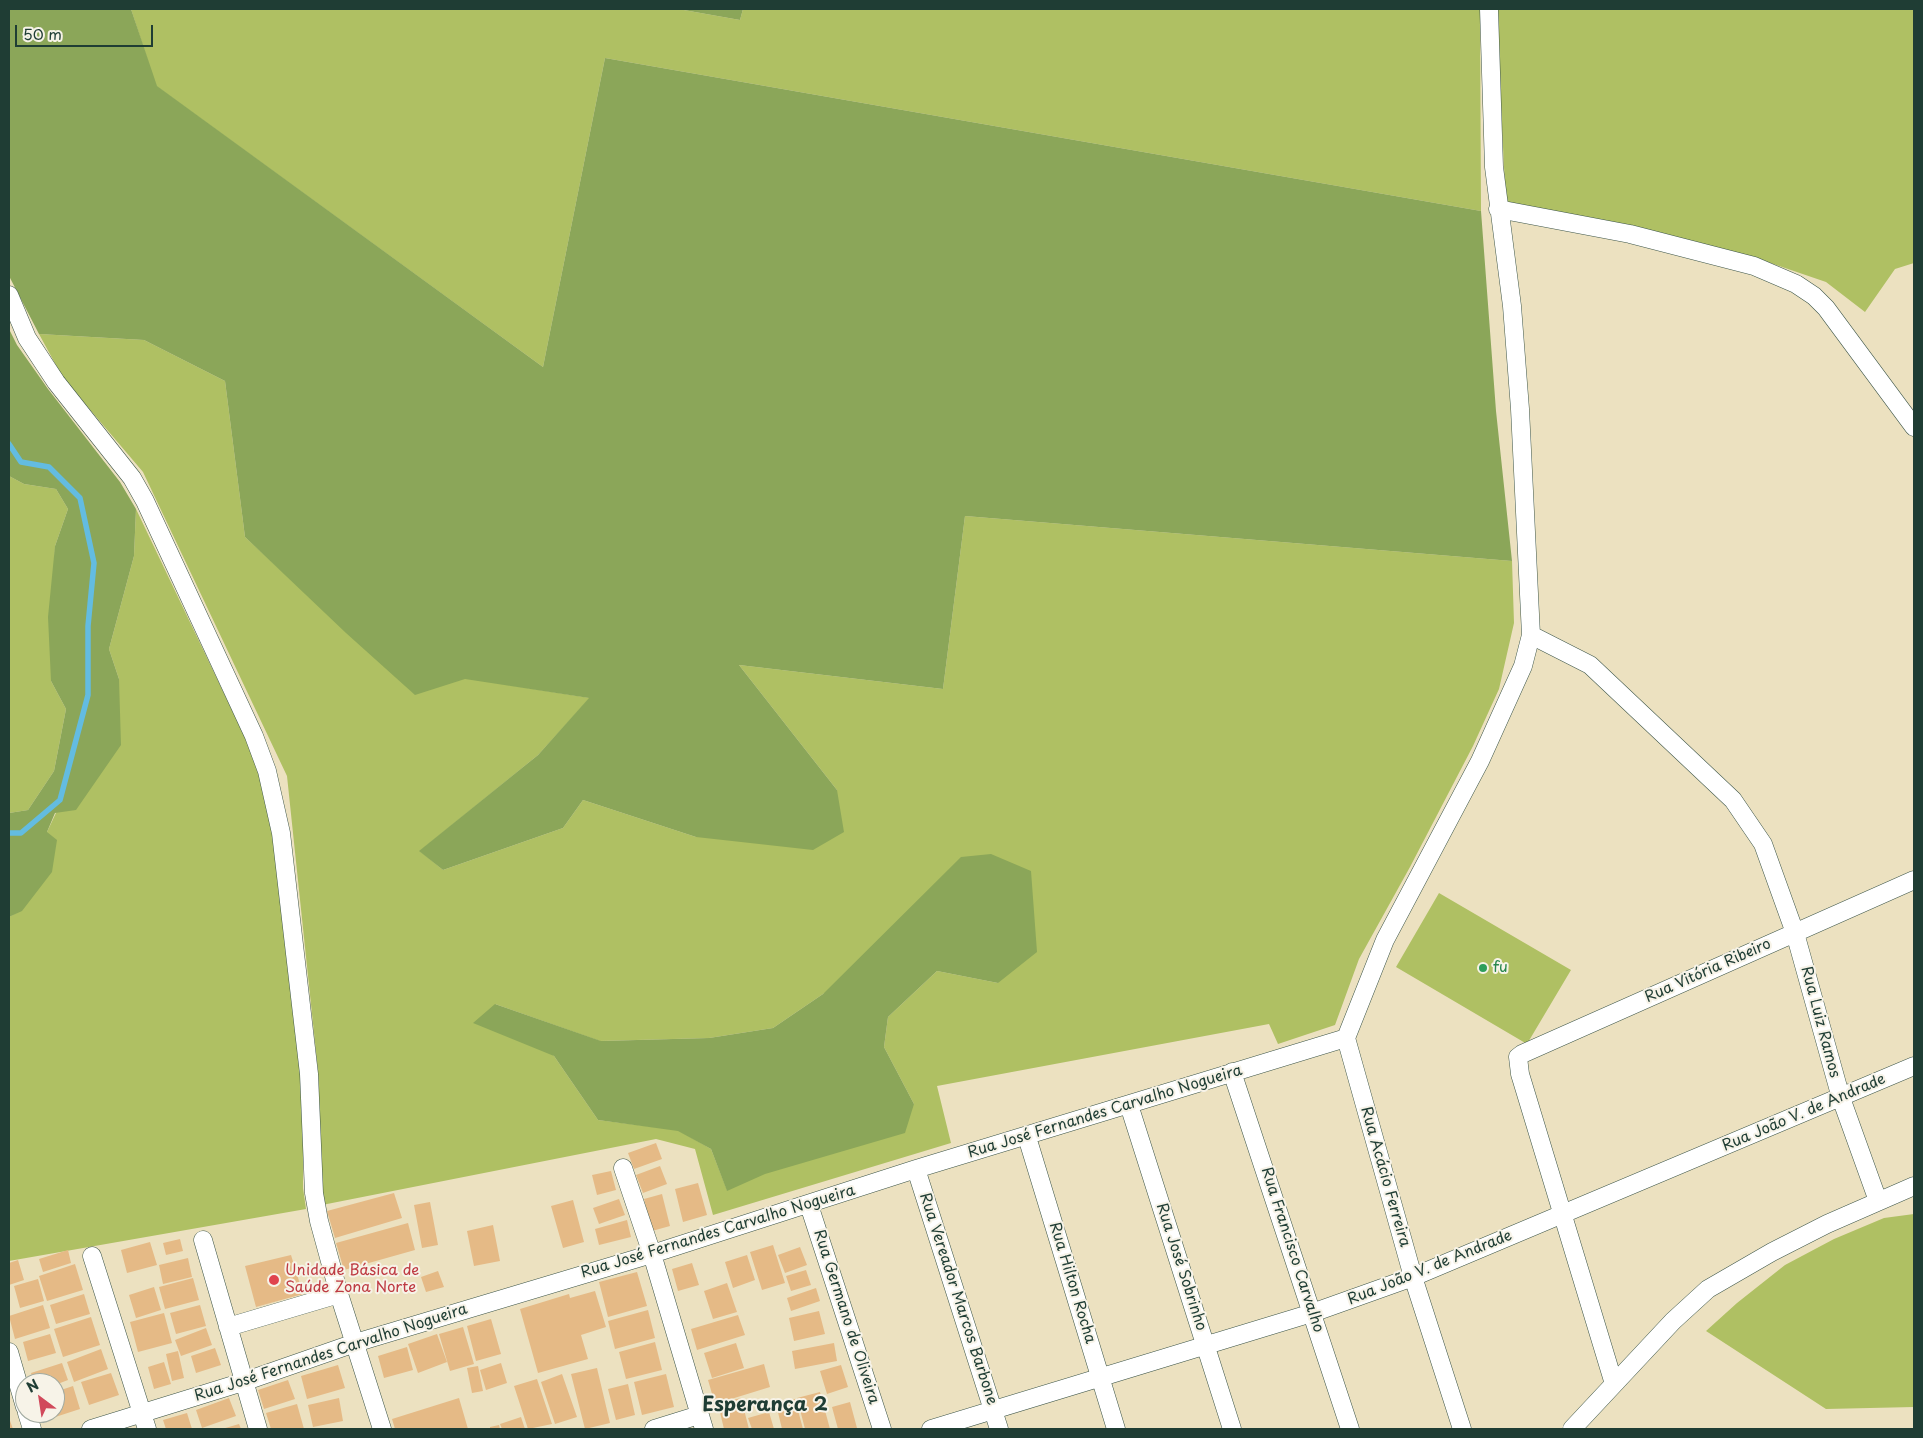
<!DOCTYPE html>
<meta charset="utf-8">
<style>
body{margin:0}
#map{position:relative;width:1923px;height:1438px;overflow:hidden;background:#ece1c0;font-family:"Playpen Sans",sans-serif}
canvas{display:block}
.frame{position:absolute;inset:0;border:10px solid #1f3d34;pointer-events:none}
.north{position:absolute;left:15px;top:1373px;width:50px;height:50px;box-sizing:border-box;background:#f7f3e8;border:1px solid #a1aaa0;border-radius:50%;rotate:329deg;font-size:14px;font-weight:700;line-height:20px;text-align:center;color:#1f3d34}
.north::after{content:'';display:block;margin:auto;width:18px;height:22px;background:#d1495b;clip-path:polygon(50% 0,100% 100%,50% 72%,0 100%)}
.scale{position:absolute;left:15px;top:25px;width:138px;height:22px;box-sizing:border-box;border:2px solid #1f3d34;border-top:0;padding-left:6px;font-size:15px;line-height:18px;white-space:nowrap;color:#1f3d34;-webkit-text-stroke:4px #f7f3e8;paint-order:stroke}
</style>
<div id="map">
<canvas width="1923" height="1438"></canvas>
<div class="frame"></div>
<div class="north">N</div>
<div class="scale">50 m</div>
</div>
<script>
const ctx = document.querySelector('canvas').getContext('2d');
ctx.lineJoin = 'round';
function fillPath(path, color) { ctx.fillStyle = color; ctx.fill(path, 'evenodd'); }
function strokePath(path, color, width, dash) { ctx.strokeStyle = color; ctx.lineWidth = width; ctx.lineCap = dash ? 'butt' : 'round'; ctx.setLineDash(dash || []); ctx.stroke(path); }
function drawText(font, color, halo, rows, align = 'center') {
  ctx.font = font + ' "Playpen Sans",sans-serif'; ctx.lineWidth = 4; ctx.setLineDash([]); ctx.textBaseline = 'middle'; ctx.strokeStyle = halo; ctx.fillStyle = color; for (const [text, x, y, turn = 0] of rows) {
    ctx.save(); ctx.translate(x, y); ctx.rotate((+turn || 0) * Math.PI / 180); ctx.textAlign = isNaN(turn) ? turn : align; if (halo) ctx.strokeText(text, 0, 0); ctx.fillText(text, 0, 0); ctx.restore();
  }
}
const green = new Path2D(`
 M131 9H678L740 20 743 9H1480L1481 211 605 58 543 367 156 86Z
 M1496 9H1914V263L1895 269 1865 312 1826 282 1750 256 1506 206Z
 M39 334 144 340 225 381 245 537 415 694 465 678 590 698 538 755 420 851 443 870 563 828 583 800 696 837 837 790 739 665 943 689 965 516 1512 561 1514 623 1499 689 1473 746 1410 867 1359 959 1335 1025 1278 1044 1269 1024 937 1086 951 1143 713 1215 695 1149 656 1139 322 1205 318 1071 287 776 143 472 63 378ZM1031 871 998 983 937 971 888 1017 884 1047 914 1104 727 1190 711 1149 678 1130 598 1120 554 1056 495 1004 600 1041 709 1038 773 1028 823 994Z
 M9 476 24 484 56 489 68 509 55 546 51 681 66 709 54 771 28 810 9 813Z
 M136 509 262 773 271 805 303 1079V1188L306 1209 9 1261V917L22 910 47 832 119 679 109 649 134 556Z
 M1439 893 1571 970 1527 1044 1396 967Z
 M1914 1214V1407L1826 1409 1706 1331 1737 1303 1785 1265 1834 1239 1884 1218Z`);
const forest = new Path2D(`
 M9 9H131L157 86 543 367 605 58 1481 211 1496 411 1512 561 965 516 943 689 739 665 837 790 844 832 813 850 696 837 583 800 563 828 443 870 419 851 538 755 589 698 465 679 415 695 346 633 245 537 225 381 144 340 39 334 9 276Z
 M678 9H743L740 20Z
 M9 329 17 345 48 389 120 482 136 509 134 556 109 649 119 679 121 745 76 810 55 813 47 832 57 840 52 872 22 911 9 917V813L28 810 54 771 66 709 51 681 48 617 55 546 68 509 56 489 24 484 9 476Z
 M991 854 1031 871 1037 952 998 983 937 971 888 1017 884 1047 914 1104 905 1133 765 1174 727 1191 711 1149 678 1131 598 1120 554 1056 473 1023 495 1004 601 1041 709 1038 773 1028 823 994 961 857Z`);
const stream = new Path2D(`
 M9 444 21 462 49 467 80 498 94 563 88 626V695L60 800 21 833H9`);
const building = new Path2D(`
 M656 1143 662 1159 634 1169 628 1153Z
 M660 1166 667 1184 643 1193 636 1175Z
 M611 1171 616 1190 597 1195 592 1175Z
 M698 1183 707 1215 683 1222 675 1189Z
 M394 1193 402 1218 335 1238 327 1211Z
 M662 1194 670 1226 652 1231 644 1199Z
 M619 1199 625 1215 599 1224 593 1208Z
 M573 1200 584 1242 563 1248 551 1206Z
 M430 1202 438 1245 422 1248 414 1205Z
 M627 1220 631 1237 599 1245 595 1229Z
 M408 1223 415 1250 344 1270 336 1243Z
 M493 1225 500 1261 474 1266 467 1231Z
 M180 1239 183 1251 166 1255 163 1243Z
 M150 1242 157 1265 127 1273 121 1250Z
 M773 1245 785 1283 762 1290 750 1252Z
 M800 1247 807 1265 785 1273 778 1255Z
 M68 1250 71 1263 43 1272 39 1259Z
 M291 1255 303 1294 256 1307 245 1266Z
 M747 1255 755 1280 733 1288 725 1262Z
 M188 1258 192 1277 163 1284 159 1265Z
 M18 1260 24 1280 9 1285V1263Z
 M692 1263 699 1285 678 1291 672 1269Z
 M75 1264 83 1290 47 1301 39 1276Z
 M806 1270 811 1285 791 1291 786 1276Z
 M438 1271 444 1287 426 1292 421 1277Z
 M637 1272 647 1306 608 1317 599 1282Z
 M193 1278 199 1300 165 1309 159 1287Z
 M38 1279 44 1301 20 1308 14 1286Z
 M727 1283 737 1312 713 1319 704 1291Z
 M154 1287 161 1310 136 1318 129 1295Z
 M816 1288 820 1301 791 1311 787 1298Z
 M595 1291 606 1327 581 1335 588 1359 538 1373 520 1309 569 1294 570 1298Z
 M84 1294 90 1314 56 1324 50 1305Z
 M43 1305 50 1328 15 1339 9 1316Z
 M200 1305 206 1326 176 1334 170 1313Z
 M648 1310 655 1338 615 1349 608 1321Z
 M819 1311 825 1334 794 1341 789 1318Z
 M164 1313 172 1343 138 1352 130 1322Z
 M738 1315 745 1335 697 1350 691 1329Z
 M91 1317 100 1345 63 1357 54 1329Z
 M491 1319 501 1354 476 1361 467 1326Z
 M463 1327 474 1364 450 1371 439 1334Z
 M206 1328 212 1345 181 1356 175 1340Z
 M50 1334 56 1353 28 1361 23 1342Z
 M437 1334 447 1362 418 1373 408 1344Z
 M655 1342 662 1370 626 1379 619 1352Z
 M736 1343 744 1368 712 1378 704 1353Z
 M834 1343 837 1361 795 1369 792 1351Z
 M407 1347 413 1370 384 1378 378 1356Z
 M215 1348 221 1365 196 1373 191 1356Z
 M101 1349 108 1369 74 1382 67 1362Z
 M178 1351 184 1378 172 1381 166 1354Z
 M164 1362 171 1384 154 1389 148 1367Z
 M62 1363 68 1380 55 1385V1383H34L31 1373Z
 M501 1363 507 1383 486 1390 480 1370Z
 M764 1364 770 1387 715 1404 708 1380Z
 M338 1365 345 1388 307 1399 301 1376Z
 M841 1365 848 1387 827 1394 820 1371Z
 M478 1366 483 1391 472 1393 467 1368Z
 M597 1368 610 1423 585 1429 571 1374Z
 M111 1373 119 1395 89 1405 81 1382Z
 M562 1374 577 1417 555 1424 541 1382Z
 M666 1374 674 1407 642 1415 634 1382Z
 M537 1379 552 1424 528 1429 514 1386Z
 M288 1380 295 1399 264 1409 258 1390Z
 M628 1384 635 1415 616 1420 608 1389Z
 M73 1386 80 1409 46 1420 44 1413H55V1392Z
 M820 1392 830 1429H805L797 1398Z
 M229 1398 236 1416 202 1428 196 1410Z
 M339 1398 343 1421 313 1427 308 1405Z
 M459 1398 468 1429H395L392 1419Z
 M741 1398 749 1429H724L718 1404Z
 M795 1399 803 1429H782L776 1404Z
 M850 1402 857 1428 838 1429 832 1407Z
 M297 1404 304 1429H271L266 1413Z
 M769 1412 774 1429H752L748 1418Z
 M187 1413 192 1429H166L163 1420Z
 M521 1417 525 1429H502L500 1424Z
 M9 1418 13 1429H9Z
 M239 1424 241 1429H222Z
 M499 1425 500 1429H490V1427Z`);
const street = new Path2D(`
 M1498 209 1630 234 1754 266 1796 284 1814 296 1826 308 1914 427
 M9 295 27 338 56 382 132 478 145 501 254 736 267 771 281 833 309 1074 314 1193 319 1221 339 1294 382 1429
 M1531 635 1590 665 1733 800 1763 844 1795 933 1841 1098 1878 1201
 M1346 1038 1385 940 1480 761 1523 666 1531 635 1520 409 1512 306 1494 167 1489 9
 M1346 1038 1413 1277 1462 1429
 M1232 1072 1350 1429
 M1129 1105 1232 1429
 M1027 1137 1116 1429
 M623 1168 652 1254 704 1429
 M916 1169 999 1429
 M809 1205 882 1429
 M203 1240 258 1429
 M92 1256 147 1429
 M228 1327 339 1294
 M9 1352 25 1407
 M1614 1384 1520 1074 1518 1057 1522 1054 1914 880
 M27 1413 32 1429
 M91 1429 243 1382 355 1343 652 1254 916 1169 1346 1038
 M654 1429 699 1415
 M931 1429 1312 1313 1413 1277 1914 1066
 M1572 1429 1673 1321 1708 1289 1772 1252 1827 1224 1914 1186`);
const markers = [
 [1483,968,5,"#2e9e5b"],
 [274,1280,6,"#e0444e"]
];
const leisureNames = [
 ["fu",1493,968]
];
const streetNames = [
 ["Rua Vitória Ribeiro",1708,971,-24],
 ["Rua Luiz Ramos",1820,1022,75],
 ["Rua José Fernandes Carvalho Nogueira",1105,1112,-17],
 ["Rua João V. de Andrade",1804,1113,-23],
 ["Rua Acácio Ferreira",1385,1177,74],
 ["Rua José Fernandes Carvalho Nogueira",718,1232,-17],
 ["Rua Francisco Carvalho",1292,1250,72],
 ["Rua José Sobrinho",1181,1267,72],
 ["Rua João V. de Andrade",1430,1268,-22],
 ["Rua Hilton Rocha",1072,1283,73],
 ["Rua Vereador Marcos Barbone",958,1299,72],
 ["Rua Germano de Oliveira",846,1317,72],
 ["Rua José Fernandes Carvalho Nogueira",331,1353,-18]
];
const healthNames = [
 ["Unidade Básica de",285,1271],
 ["Saúde Zona Norte",285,1288]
];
const districtNames = [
 ["Esperança 2",765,1405]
];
fillPath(green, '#afc063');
fillPath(forest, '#8ba659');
strokePath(stream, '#63bce1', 5.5);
fillPath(building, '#e5ba86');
strokePath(street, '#3e5649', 19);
strokePath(street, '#fff', 18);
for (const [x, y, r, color] of markers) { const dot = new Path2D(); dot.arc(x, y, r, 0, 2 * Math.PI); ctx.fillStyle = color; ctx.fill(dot); strokePath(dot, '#f7f3e8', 2); }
drawText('15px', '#27864d', '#f7f3e8', leisureNames, 'left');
drawText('15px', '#1f3d34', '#f7f3e8', streetNames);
drawText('15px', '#be3a42', '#f7f3e8', healthNames, 'left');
drawText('bold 20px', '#1f3d34', '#f7f3e8', districtNames);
</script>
